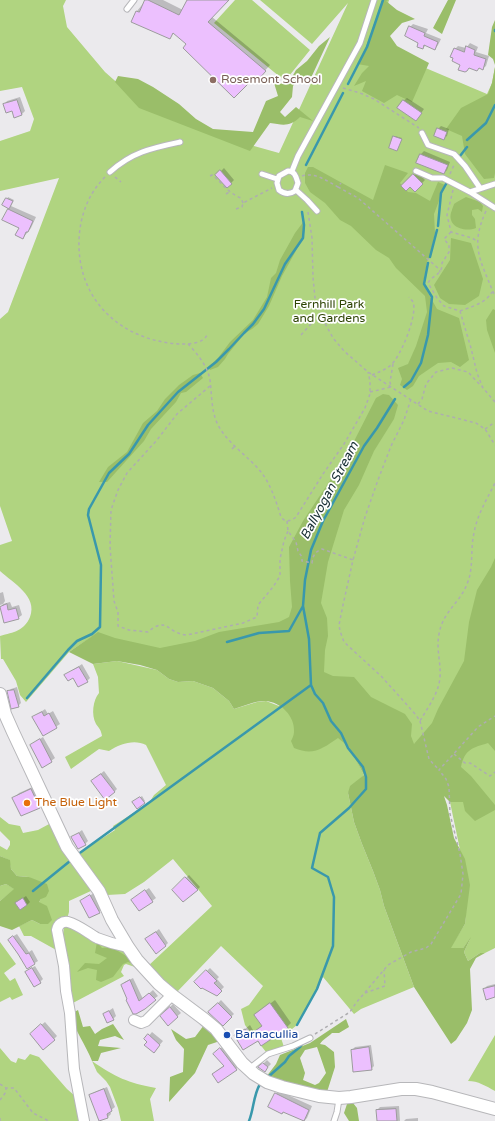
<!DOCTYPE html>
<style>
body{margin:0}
canvas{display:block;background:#ebeaed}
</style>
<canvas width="495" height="1121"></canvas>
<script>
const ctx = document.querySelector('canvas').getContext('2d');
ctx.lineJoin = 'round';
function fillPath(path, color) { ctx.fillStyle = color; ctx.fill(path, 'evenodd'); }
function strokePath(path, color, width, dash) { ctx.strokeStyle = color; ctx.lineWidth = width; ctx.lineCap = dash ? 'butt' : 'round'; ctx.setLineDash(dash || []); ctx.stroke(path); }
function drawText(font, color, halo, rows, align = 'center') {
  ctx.font = font + ' "Varela Round",sans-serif'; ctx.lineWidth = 3.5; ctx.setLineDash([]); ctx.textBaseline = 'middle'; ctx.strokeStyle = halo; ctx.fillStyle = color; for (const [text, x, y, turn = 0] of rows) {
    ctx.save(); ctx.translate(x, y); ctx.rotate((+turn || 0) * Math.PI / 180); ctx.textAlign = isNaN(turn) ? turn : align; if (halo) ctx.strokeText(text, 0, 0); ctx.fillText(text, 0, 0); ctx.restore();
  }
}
const green = new Path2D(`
 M0 0H66L63 6 67 27 105 72 139 102 193 124 254 146 279 153 348 3 312 44 260 0H389L376 47 487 94 492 83 495 67V948L485 953H480L468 961 464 952 470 939 463 948H450L465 924 468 888 450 802 466 799 435 773 159 651 96 634 69 652 26 702 20 695 16 681 3 659H1L0 636C14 632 24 631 30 617 38 596 13 583 0 571V545L12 541 0 506V319L8 312 59 178 0 191V141L30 131 34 119 22 87 0 91Z
 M235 0H252L310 50 285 81 214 23Z
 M117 661 157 670 169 679 178 682 193 681 213 688 229 701 234 709 257 702 266 701 341 730 364 775 348 793 354 822 362 844 373 871 380 890 384 906 414 987 361 1009 354 1014 323 977 297 1025 281 1038 284 1047 266 1052 245 1025 241 1009 249 1005 263 986 221 946 176 993 147 967 212 906 173 859 144 882 125 894 107 895 76 855 115 830 113 826 149 803 154 795 166 785 146 745C134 739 120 744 109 751L99 749 71 769 65 757 102 736C101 730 99 728 96 724 91 715 93 700 99 693L98 677 93 664Z
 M0 817 9 824 20 826 23 833 38 830 51 823 93 890 69 901V912L67 919 60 920 53 924 58 951 31 936H24L19 926 32 920 40 924 39 902 41 899 29 877 17 876 11 869 9 860 0 856V846L7 850 10 845V841L0 831Z
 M6 884 15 889 0 901V886Z
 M66 927 74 929 125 951 135 967 126 964 124 965 121 972 124 976 71 1004 62 939 64 928Z
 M0 942 16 964 4 973 10 981 15 978 23 995 12 1000 10 997 0 1002Z
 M495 1035V1091C486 1086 478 1081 468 1081Z
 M0 1048 11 1061 16 1063 18 1058 25 1060 30 1054 39 1057 67 1089 75 1096 81 1121H0Z
 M92 1061C115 1077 128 1083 156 1088L150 1099 154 1121H121L118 1108 110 1087 106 1081 97 1072Z`);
const forest = new Path2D(`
 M382 0H389L386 1 397 10 415 19 402 23 390 36 397 46 429 63 412 102 397 95 384 103 362 91 366 81 354 86 362 73 369 66 357 64 367 44Z
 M448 0H456L442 34 433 28Z
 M495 20V65L493 59 488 55 492 27Z
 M330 37 310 80 300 76 293 86 292 97 280 112 285 117 296 107 313 121 300 117C290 127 283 125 270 123L250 151 139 108 115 82 118 76 138 79 153 87 179 104 196 119 213 129 253 132 266 101 278 96 274 83 288 84 296 70 307 61 319 46Z
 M495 67V173L494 178 484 179 465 154 462 136 446 129 461 108 488 94 492 83Z
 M385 165 408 173 400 183 408 192 416 193 430 201 438 182 445 185 434 214 435 233 430 255 427 262 423 284 437 309 459 318 469 360 460 367 451 362 438 363 419 376 413 386 407 390 400 385 402 379 398 368 408 364 416 346 427 312 425 296 396 268 389 258 376 250 351 226 340 220 325 203 310 192 305 183V173L308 167H313L373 200Z
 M466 197 480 202 483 206 482 212 478 209 472 210V215L475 219 476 228C464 233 445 226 452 210 452 209 454 205 454 204 457 202 462 199 466 197Z
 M304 221 305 230 303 238 282 276 269 306 258 324 252 329 245 333 228 354 225 359 218 367 210 370 208 367 218 358 230 342 253 320 267 297 271 278 276 273 280 260 295 233Z
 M451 238 471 243 483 279 479 296 465 305 449 304 440 298 434 285 450 260Z
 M493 309 495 310V353L487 330 486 320Z
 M200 373 203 378 186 392 181 393 176 402 151 429 144 441 107 482H99L108 467 127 452 143 423 157 411 165 399 179 385 193 375Z
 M383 394 389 395 398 405 394 419 374 451 359 485 344 510 328 562 321 603 327 618 328 636 325 650 324 672 333 676 354 677 371 697 405 714 412 724 411 736 414 744 432 723 438 709 464 661 469 622 477 590 491 567 495 558V751L488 743C472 748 465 749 461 767L471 776 495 805V810L475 821 465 811 463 802H450L444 796 447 805 454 838 465 859 470 885 465 924 451 948H463L471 937 464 952 468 961 480 953H485L476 958 470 969 472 1010 467 1023 456 1040 451 1044 414 987 384 906 380 890 373 871 362 844 354 822 348 793 350 786 364 775 349 747 338 738C322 749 313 756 294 748L291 741C292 739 294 735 294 732 295 716 281 702 265 701 254 701 244 706 234 709L229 701 213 688 193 681 178 682 169 679 157 670 140 665 117 661 93 664 69 652 98 632 115 638 160 648 195 641 219 632 279 622 289 617 292 607 290 581 289 547 303 521 347 455 376 398Z
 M0 856 10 860 11 869 17 876 29 877 47 884 49 891 46 897 41 899 39 902 47 906 52 920 48 924H40L32 920 12 930 0 926V901L14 889 6 884 0 886Z
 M97 942 102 948 111 947 128 957 133 964 128 962 123 964 113 977 101 982 96 980 97 970 88 968 77 972 85 963 99 964 107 958 95 953Z
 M78 1010 83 1027 90 1026 95 1034 102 1029 113 1024 124 1040 115 1036 100 1040 98 1046 121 1048 101 1053 98 1061H92C86 1045 74 1030 71 1014Z
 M346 1019 349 1027 339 1033H332C328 1037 323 1039 320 1044L325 1045 334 1052 335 1067 327 1092 266 1077 276 1064 280 1055 310 1043ZM317 1047 326 1073 319 1083 315 1085 303 1080 305 1073 300 1058 305 1050Z
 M204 1025 220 1041 208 1045 195 1073 169 1102 170 1077 183 1072 184 1049 176 1040 171 1029 186 1039 195 1037Z
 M353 1103 357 1108 359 1121H349L344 1113 347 1104Z`);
const shadow = new Path2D(`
 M146 0H163L183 10 189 0H228L212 17 270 65 262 74 187 44 174 33 169 38 137 11Z
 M413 24 428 29 426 33 441 39 438 45 435 49 426 45 423 48 410 27Z
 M470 43 478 47 476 52 489 56 486 66 482 69 479 67H470L467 70 461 65 455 49 458 46 466 48Z
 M20 97 25 111 22 114 4 105 7 101Z
 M407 98 424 109 419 116 403 101Z
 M441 126 449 129 447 136 443 139 438 129Z
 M395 136 402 138 397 150 394 137Z
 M424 151 450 162 447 170 444 173 421 154Z
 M224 168 234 180 227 187 217 175Z
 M417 172 425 180 415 190 410 185 403 186Z
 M8 197 14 200 11 206 36 217 31 228 23 238 20 227 9 209 10 208 4 205Z
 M3 592 5 601 3 604 10 602 12 607 19 605 22 615 18 618 1 607 3 604 0 605V593Z
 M82 664 90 678 87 681 66 675Z
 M17 687 21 703 18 706 8 692 11 689Z
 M45 709 48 714 53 711 60 724 43 735 34 717Z
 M43 737 55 758 51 761 31 745Z
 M104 771 117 789 114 792 92 781Z
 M37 785 45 802 40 807 22 815 14 798 19 793Z
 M142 796 145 801 144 802 135 801Z
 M82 830 88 841 85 844 73 837Z
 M189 875 200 887 191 896 173 890Z
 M149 888 156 898 140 910 132 900Z
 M94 893 102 909 99 912 81 901Z
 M26 896 30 902 27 905 16 903Z
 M159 929 168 943 165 946 147 939Z
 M17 934 29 952 32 950 38 961 27 968 12 937Z
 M35 966 43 979 40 982 30 969Z
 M210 968 219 977 217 979 224 987 217 994 195 982Z
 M133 978 143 999 153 990 158 996 134 1013 122 985 125 982Z
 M495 984V996L484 989 487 986Z
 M221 1000 234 1014 223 1024 209 1012Z
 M275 1000 291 1023 287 1027 258 1040 236 1036 250 1025 254 1032 263 1025 255 1015Z
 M173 1004 181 1013 168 1024 161 1016Z
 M113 1008 116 1016 113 1019 104 1014Z
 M45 1022 57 1036 54 1039 34 1031Z
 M152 1032 163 1041 157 1048 146 1039Z
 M371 1045 374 1066 371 1069 352 1050 355 1047Z
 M223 1046 239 1066 236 1069 216 1071 225 1065 215 1054Z
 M267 1060 271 1064 265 1070 263 1064Z
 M107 1087 115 1107 110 1111 111 1114 108 1117 100 1121 90 1096 93 1093Z
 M279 1091 312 1106 307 1118 304 1121 276 1094Z
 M399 1106 400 1121H378L377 1110 380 1107Z
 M418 1118V1121H404L406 1119Z`);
const stream = new Path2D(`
 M495 30V31
 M348 84 367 47 383 0
 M467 140 486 123 495 105
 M460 156 467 147
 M306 165 343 93
 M438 226 441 193 446 184
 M430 257 437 230
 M404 387 411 381 421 363 428 335 432 297 424 284 428 263
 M227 642 259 633 289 631 303 606
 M27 698 68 650 77 641 92 634 100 627 101 565 88 515 89 509 109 473 129 454 148 425 178 392 216 362 229 349 244 333 253 324 264 309 285 264 303 238 304 225 302 212
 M77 855 311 685
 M33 891 70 861
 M297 1025 317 989 333 946 334 897 328 877 312 868 320 833 349 808 366 789V777L363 767 348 748 341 733 331 721 323 703 315 694 311 685 309 639 303 606 305 580 311 550 323 521 364 446 377 428 395 399
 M268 1077 285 1062 289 1056 300 1047 302 1044
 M249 1121C254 1109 253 1096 260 1084`);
const building = new Path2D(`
 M145 0H148L179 15 187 0H229L208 22 266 71 257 81 254 78 234 98 183 48 186 44 173 33 170 39 131 22 136 11 139 12Z
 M409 26 425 33 424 36 438 42 435 50 424 45 423 49 417 47 418 43 405 36Z
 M466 46 475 50 474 55 486 59 483 70 479 68 477 71 469 68 467 71 465 72 458 70 460 65 452 61 453 58 450 57 454 48 464 52Z
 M17 100 22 115 14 118 12 111 6 113 3 104Z
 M403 100 422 113 416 121 397 108Z
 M437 128 447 132 444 140 434 136Z
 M393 136 402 139 397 151 389 148Z
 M420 154 448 165 444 174 416 163Z
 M220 170 232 184 227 188 215 175Z
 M413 174 423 184 415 192 410 187 406 191 401 186Z
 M6 198 13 201 9 209 2 205Z
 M8 209 33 221 28 232H26L23 239 15 235 19 228 2 220Z
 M7 604 8 610 16 608 19 619 4 623 0 607Z
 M79 667 88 682 78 687 73 678 68 681 64 675Z
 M14 690 19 707 11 709 7 691Z
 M42 712 44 716 49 713 57 728 43 736 32 717Z
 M40 739 52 762 42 768 30 745Z
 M101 774 115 792 105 800 91 781Z
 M31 789 40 808 21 816 12 798Z
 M140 797 145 803 137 809 132 802Z
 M79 833 86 845 78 849 71 837Z
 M185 877 198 890 183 902 172 890Z
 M145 890 153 902 139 911 131 900Z
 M90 895 100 913 89 918 80 901Z
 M23 898 27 905 20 910 15 903Z
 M156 932 166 946 156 954 145 939Z
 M13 936 26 954 29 953 35 964 27 969 18 954 8 940Z
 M32 968 41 983 34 987 25 972Z
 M206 970 217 981 214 983 222 991 217 996 202 988 201 989 194 982Z
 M130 980 139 1001 149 993 156 1000 145 1009 136 1014H133L126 1000 127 999 121 985Z
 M495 986V997L486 1000 483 989Z
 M218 1003 232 1017 223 1026 208 1012Z
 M270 1003 288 1028 261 1046 258 1041 243 1050 234 1035 245 1029 249 1035 262 1026 254 1015Z
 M170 1007 178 1017 168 1026 160 1016Z
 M109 1011 114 1020 107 1023 103 1014Z
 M41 1024 55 1040 43 1050 30 1034Z
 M148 1034 160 1045 154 1053 144 1045 147 1042 144 1039Z
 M369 1047 372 1070 353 1072 351 1050Z
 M220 1048 237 1070 218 1083 212 1074 224 1066 213 1054Z
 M263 1063 268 1067 265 1072 258 1067Z
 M104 1089 112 1111 107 1114 108 1118 99 1121 89 1095Z
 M275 1093 309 1110 304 1121 283 1112 282 1114 268 1107Z
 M396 1109 397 1121H377L376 1110Z`);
const path = new Path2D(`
 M343 88 360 93 374 99 419 128
 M450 174 454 165
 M210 176 212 175 214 176C222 184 230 194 241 198L243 203
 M302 176C315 172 327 181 338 187L341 183
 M105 177C88 194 80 216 79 240 77 301 122 341 180 344 189 344 203 344 207 335
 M115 177 121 182
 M338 187 358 198 439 269 440 272
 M453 190 447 215 451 232 472 238 477 241
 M226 194 231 191
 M236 209 242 207 243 203 272 188
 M486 211C470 246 480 259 493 292L495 295
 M308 212 312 238 313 277 315 298 320 314 333 338 344 351 368 372 428 411 476 423 485 429 495 445
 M451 232 444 239 449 245V252L442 263C443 275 432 275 428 283L437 298 444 306 460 311 471 348 477 373 483 388 495 402
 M460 311C471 307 486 303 492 292
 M301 335 320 314
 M188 344C197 353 208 367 210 380 212 395 211 411 218 425 228 444 248 456 261 472 271 485 276 501 281 517 285 523 291 521 296 517L323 474 344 444 365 408 370 394V381L368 372
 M372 375C379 372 385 370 391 365 401 356 418 314 413 302 412 300 410 299 409 297
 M210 386 177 414 157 440 127 473 118 490 111 510 110 546 114 601 118 612V626L129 630 148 632C168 615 167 634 187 635L243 623 257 617 258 605 273 587 280 576V559L284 541 288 531
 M370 392 391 387 390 382 393 364
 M411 399 404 420 391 446 378 480 365 517 353 560 343 605 339 625 340 631 344 642 382 677 416 715 420 721C428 707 439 693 440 677 441 662 436 649 439 634 443 611 460 603 467 584 474 568 470 550 474 533 477 515 487 499 495 483
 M418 404 422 399 426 384 436 372 452 368 468 372 482 387
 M485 429 495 422
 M232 449 235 446
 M287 521 288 531 296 542 298 551 302 557V561L312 563C313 555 315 552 322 549L353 560
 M420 721 429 759 439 770
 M454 754 465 763H470L490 776 495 772
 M365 993 385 986 384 970
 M315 1034 350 1012 356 1003 388 965 411 952 426 948 431 944 461 894 463 874 460 854 450 814 449 787 446 779 439 770 478 727 495 716
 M0 1084 6 1088H14L33 1113 49 1121
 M0 1100 6 1092V1088
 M0 1118V1121`);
const service = new Path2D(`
 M127 9 134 0
 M422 133 428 145 454 154 465 166 480 188
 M288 171C295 171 296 177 298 183L295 191C289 195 284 194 279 190L277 183 279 176Z
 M292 171 298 156 360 43 374 0
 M416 171 432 178H443L470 192 495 208
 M110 172C132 152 152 148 180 142
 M262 174 277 179
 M296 190 307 200 317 211
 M470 192 495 184
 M249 1069 268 1054 293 1046 310 1038
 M334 1121 337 1112 339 1099`);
const minor = new Path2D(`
 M134 1020 141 1023 146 1021 172 995
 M84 1121 74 1069 70 1013 66 991 64 966 57 930C58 925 62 921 68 922 79 925 88 933 97 938 107 942 117 945 128 947`);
const tertiary = new Path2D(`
 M0 694 5 714 13 732 67 847 99 891 112 920 128 947 137 960 159 984 172 995 204 1019 216 1029 242 1063 254 1074 267 1082 282 1087 319 1096 339 1098 351 1097 401 1089H416L432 1092 495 1109`);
const markers = [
 [213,80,4,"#8d6e63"],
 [27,803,4,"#e8710a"],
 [227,1035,4,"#1a4fb4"]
];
const educationNames = [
 ["Rosemont School",221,80]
];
const parkNames = [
 ["Fernhill Park",329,305],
 ["and Gardens",329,319]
];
const foodNames = [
 ["The Blue Light",35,803]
];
const transitNames = [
 ["Barnacullia",235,1035]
];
const waterNames = [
 ["Ballyogan Stream",330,491,-62]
];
fillPath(green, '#b0d480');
fillPath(forest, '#9abe69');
fillPath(shadow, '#0003');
strokePath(stream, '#3998ac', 2.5);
fillPath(building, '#ecc0fe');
strokePath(building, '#9c9b9d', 1);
strokePath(service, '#b7b7ba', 7);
strokePath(minor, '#b7b7ba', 12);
strokePath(tertiary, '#b7b7ba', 14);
strokePath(path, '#aeadb0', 1.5, [3, 3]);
strokePath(service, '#fff', 5);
strokePath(minor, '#fff', 10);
strokePath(tertiary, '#fff', 12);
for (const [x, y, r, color] of markers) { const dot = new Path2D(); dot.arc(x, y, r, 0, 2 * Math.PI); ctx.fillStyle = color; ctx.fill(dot); strokePath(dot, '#fff', 1.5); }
drawText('12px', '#785e54', '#fff', educationNames, 'left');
drawText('12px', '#2e4404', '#fff', parkNames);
drawText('12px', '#c56008', '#fff', foodNames, 'left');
drawText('12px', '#164399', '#fff', transitNames, 'left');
drawText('italic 13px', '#182f34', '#fff', waterNames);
</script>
